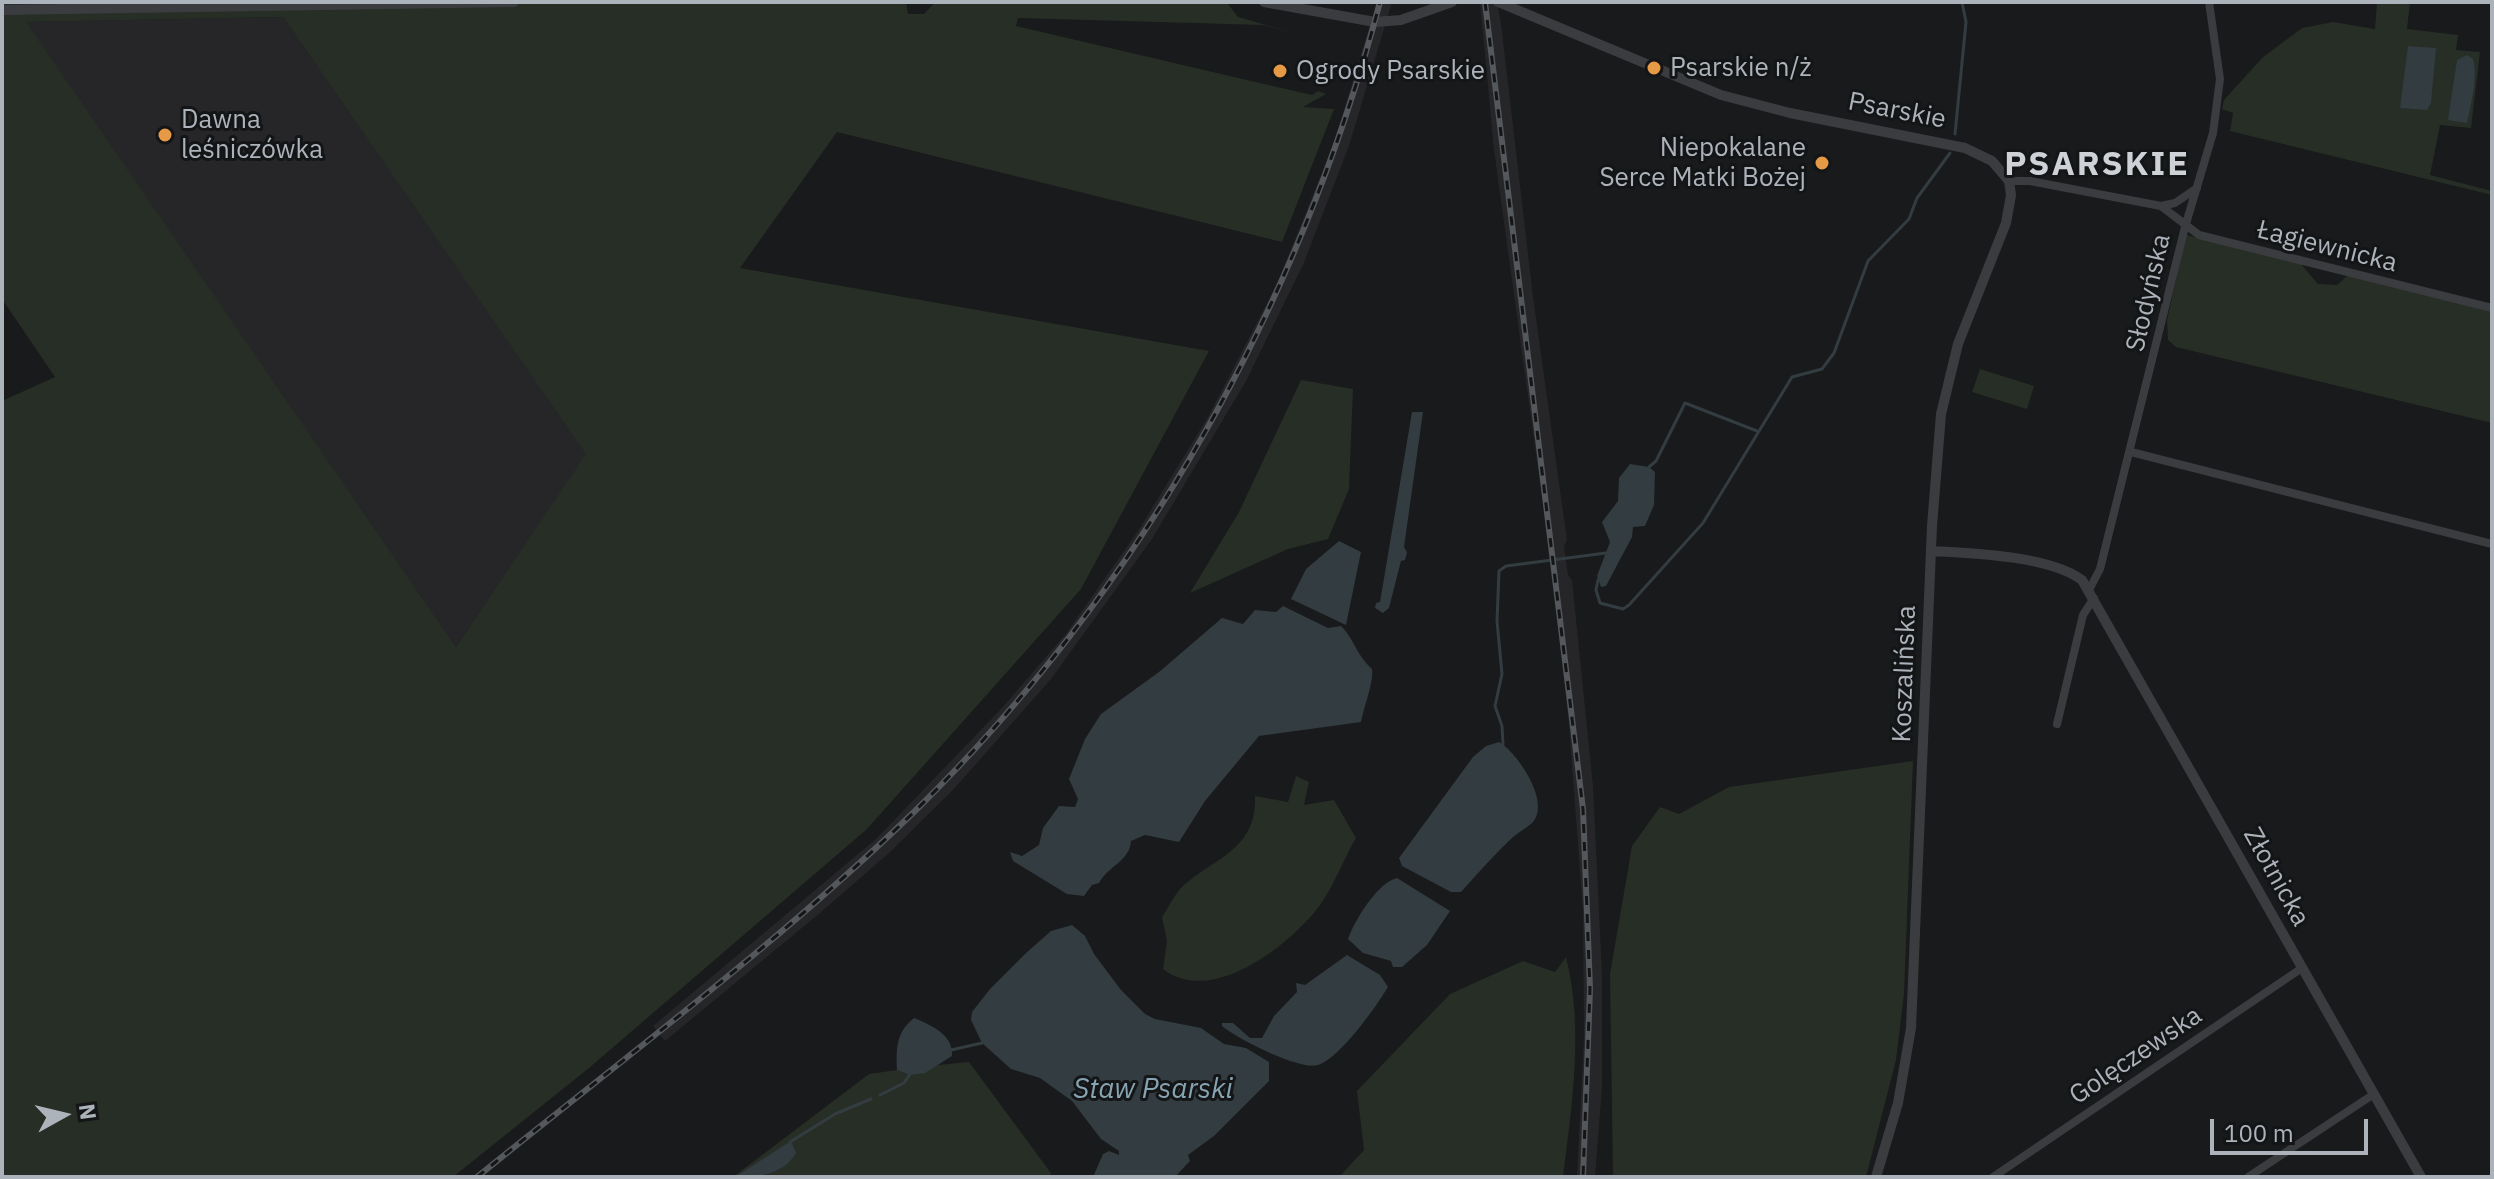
<!DOCTYPE html>
<meta charset="utf-8">
<style>
body{margin:0}
#map{position:relative;width:2494px;height:1179px;overflow:hidden;background:#191a1b;font-family:"IBM Plex Sans",sans-serif}
canvas{display:block}
.frame{position:absolute;inset:0;border:4px solid #adb3ba;pointer-events:none}
.north{position:absolute;left:24px;top:1075px;width:80px;height:80px;-webkit-text-stroke:6px #141517;paint-order:stroke;rotate:82deg;font-size:22px;font-weight:700;line-height:32px;text-align:center;color:#adb3ba}
.north::after{content:'';display:block;margin:auto;width:28px;height:36px;background:#adb3ba;clip-path:polygon(50% 0,100% 100%,50% 72%,0 100%)}
.scale{position:absolute;left:2210px;top:1119px;width:158px;height:36px;box-sizing:border-box;border:4px solid #adb3ba;border-top:0;padding-left:10px;font-size:24px;line-height:28px;white-space:nowrap;color:#adb3ba;-webkit-text-stroke:6px #141517;paint-order:stroke}
</style>
<div id="map">
<canvas width="2494" height="1179"></canvas>
<div class="frame"></div>
<div class="north">N</div>
<div class="scale">100 m</div>
</div>
<script>
const ctx = document.querySelector('canvas').getContext('2d');
ctx.lineJoin = 'round';
function fillPath(path, color) { ctx.fillStyle = color; ctx.fill(path, 'evenodd'); }
function strokePath(path, color, width, dash) { ctx.strokeStyle = color; ctx.lineWidth = width; ctx.lineCap = dash ? 'butt' : 'round'; ctx.setLineDash(dash || []); ctx.stroke(path); }
function drawText(font, color, halo, rows, align = 'center') {
  ctx.font = font + ' "IBM Plex Sans",sans-serif'; ctx.lineWidth = 6; ctx.setLineDash([]); ctx.textBaseline = 'middle'; ctx.strokeStyle = halo; ctx.fillStyle = color; for (const [text, x, y, turn = 0] of rows) {
    ctx.save(); ctx.translate(x, y); ctx.rotate((+turn || 0) * Math.PI / 180); ctx.textAlign = isNaN(turn) ? turn : align; if (halo) ctx.strokeText(text, 0, 0); ctx.fillText(text, 0, 0); ctx.restore();
  }
}
const built = new Path2D(`
 M1377 2H1392L1349 146 1303 265 1246 381 1152 539 1051 679 953 790 889 853 820 913 665 1041 653 1026 876 839 1001 709 1065 635 1138 531 1208 417 1277 284 1334 143Z
 M1480 2H1497L1501 23 1533 297 1567 540 1564 546 1568 575 1572 580 1593 786 1602 975V1087L1595 1177H1577L1584 1037 1583 912 1569 724 1549 548 1494 150Z
 M283 17 587 454 456 647 25 22Z`);
const green = new Path2D(`
 M2 2H906L908 14H924L935 2H1215L1228 4 1238 17 1300 35 1263 25 1018 18 1016 26 1277 87 1312 95 1318 91 1326 94 1303 107 1334 109 1282 242 837 132 740 268 1209 351 1081 589 867 829 589 1068 453 1177H2V401L55 377 2 299ZM283 17 586 454 456 647 26 22Z
 M2377 2H2410L2407 29 2458 35 2456 50 2480 52 2471 128 2440 125 2430 175 2492 191V195L2230 131 2233 113 2222 109 2224 100 2262 58 2302 28 2333 22 2375 29Z
 M2186 235 2300 263 2318 284 2337 285 2348 275 2492 310V423L2176 347 2168 340 2167 320Z
 M1980 369 2034 386 2027 409 1972 392Z
 M1301 380 1353 389 1349 489 1328 539 1288 549 1190 593 1239 512Z
 M1913 761 1904 994 1896 1060 1866 1177H1613L1610 974 1632 846 1660 807 1679 814 1729 787Z
 M1296 776 1309 782 1304 805 1334 800 1356 838C1342 862 1331 894 1313 914 1281 951 1210 1005 1163 969L1167 941 1162 917C1169 907 1175 893 1184 885 1217 857 1257 848 1255 796L1288 802Z
 M1566 957C1584 1028 1572 1105 1563 1177H1339L1364 1150 1357 1091 1450 994 1523 961 1555 972Z
 M969 1062 1051 1173 1050 1177H733L869 1074 897 1070 909 1075 938 1065Z`);
const water = new Path2D(`
 M2408 46 2436 48 2431 103 2427 110 2400 108Z
 M2467 55 2473 59C2478 77 2471 105 2467 123L2448 120 2457 60Z
 M1412 412H1423L1404 547 1407 552 1405 560 1401 561 1389 608 1383 613 1375 608 1376 603 1380 602Z
 M1630 464 1649 467 1655 472 1654 505 1645 526 1633 527 1632 537 1606 586 1601 587 1597 576 1610 542 1602 522 1618 501 1619 478Z
 M1339 541 1361 552 1346 625 1291 599 1306 569Z
 M1283 606 1328 628 1341 626C1355 640 1355 653 1372 669 1374 682 1364 706 1361 722L1259 736 1205 801 1179 842 1145 835 1131 841C1130 861 1108 866 1099 883L1092 885 1084 896 1067 894 1013 861 1010 852 1022 856 1039 845 1043 828 1059 806 1075 807 1078 799 1069 779 1085 739 1101 714 1159 672 1222 618 1243 624 1255 610 1276 612Z
 M1499 742C1517 752 1551 802 1533 822 1528 827 1519 832 1513 837 1495 854 1478 873 1461 892H1451L1402 866 1399 858 1473 757 1486 746Z
 M1397 878 1450 911 1427 945 1402 967H1393L1391 961 1363 953 1348 939C1354 921 1378 882 1397 878Z
 M1072 925 1085 936 1094 954 1121 990 1145 1014 1155 1019 1201 1028 1224 1044 1246 1048 1269 1062V1081L1214 1136 1188 1155 1190 1161 1175 1177H1093L1103 1154 1109 1151 1119 1155V1151L1101 1139 1072 1101 1040 1078 1011 1069 982 1043 971 1020 972 1012 990 989 1026 953 1051 931Z
 M1347 955 1380 975 1388 987C1376 1007 1340 1058 1318 1065 1301 1071 1237 1039 1222 1026V1023H1233L1250 1038H1262L1274 1016 1297 992 1296 983 1305 985Z
 M914 1018C931 1025 954 1035 952 1056L925 1073 909 1075 897 1070C896 1049 896 1032 914 1018Z
 M791 1141 796 1153C783 1175 759 1177 735 1177Z`);
const stream = new Path2D(`
 M1955 134 1966 22 1962 2
 M1649 467 1656 461 1685 403 1757 431
 M1598 580 1596 590 1600 603 1623 609 1629 605 1703 523 1792 377 1822 369 1834 353 1868 261 1909 219 1917 198 1950 153
 M1503 744 1502 726 1495 706 1502 674 1497 621 1499 571 1506 566 1606 553
 M951 1050 982 1043
 M880 1095 904 1083 910 1074
 M790 1142 835 1114 871 1099`);
const minor = new Path2D(`
 M2009 181H2030L2161 206 2199 235 2492 308
 M2161 206 2175 203 2197 188
 M2131 452 2492 544
 M2089 590 2100 569 2185 227 2213 133 2220 79 2209 2
 M2057 724 2083 615 2094 598
 M1993 1177 2302 968
 M2248 1177 2374 1094`);
const tertiary = new Path2D(`
 M1264 2 1375 22 1401 20 1452 2
 M1498 2 1721 95 1790 113 1965 148 1992 161 2009 181 2011 195 2006 223 1958 344 1941 414 1932 526 1911 1028 1898 1103 1876 1177
 M2 10 514 2
 M1931 551C1973 553 2050 556 2082 580L2421 1177`);
const rail = new Path2D(`
 M1485 2 1583 809 1590 989 1583 1177
 M477 1177C624 1058 779 943 915 811 1141 589 1299 307 1380 2`);
const markers = [
 [1654,68,8,"#e69a46"],
 [1280,71,8,"#e69a46"],
 [165,135,8,"#e69a46"],
 [1822,163,8,"#e69a46"]
];
const poiNames = [
 ["Psarskie n/ż",1670,68],
 ["Ogrody Psarskie",1296,71],
 ["Dawna",181,120],
 ["leśniczówka",181,150],
 ["Niepokalane",1806,148,"right"],
 ["Serce Matki Bożej",1806,178,"right"]
];
const streetNames = [
 ["Psarskie",1897,111,11],
 ["Łagiewnicka",2327,247,14],
 ["Słodyńska",2149,293,-77],
 ["Koszalińska",1905,674,-88],
 ["Złotnicka",2276,877,61],
 ["Golęczewska",2136,1056,-34]
];
const waterNames = [
 ["Staw Psarski",1153,1090]
];
const districtNames = [
 ["PSARSKIE",2097,165]
];
fillPath(built, '#262628');
fillPath(green, '#262e26');
fillPath(water, '#323c41');
strokePath(stream, '#323c41', 3);
strokePath(minor, '#3b3c40', 8);
strokePath(tertiary, '#3b3c40', 10);
strokePath(rail, '#54575b', 6);
strokePath(rail, '#141517', 3, [9]);
for (const [x, y, r, color] of markers) { const dot = new Path2D(); dot.arc(x, y, r, 0, 2 * Math.PI); ctx.fillStyle = color; ctx.fill(dot); strokePath(dot, '#141517', 3); }
drawText('26px', '#adb3ba', '#141517', poiNames, 'left');
drawText('26px', '#adb3ba', '#141517', streetNames);
drawText('italic 28px', '#87a4b2', '#141517', waterNames);
ctx.letterSpacing = '2px';
drawText('bold 34px', '#ced1d6', '#141517', districtNames);
ctx.letterSpacing = '0px';
</script>
